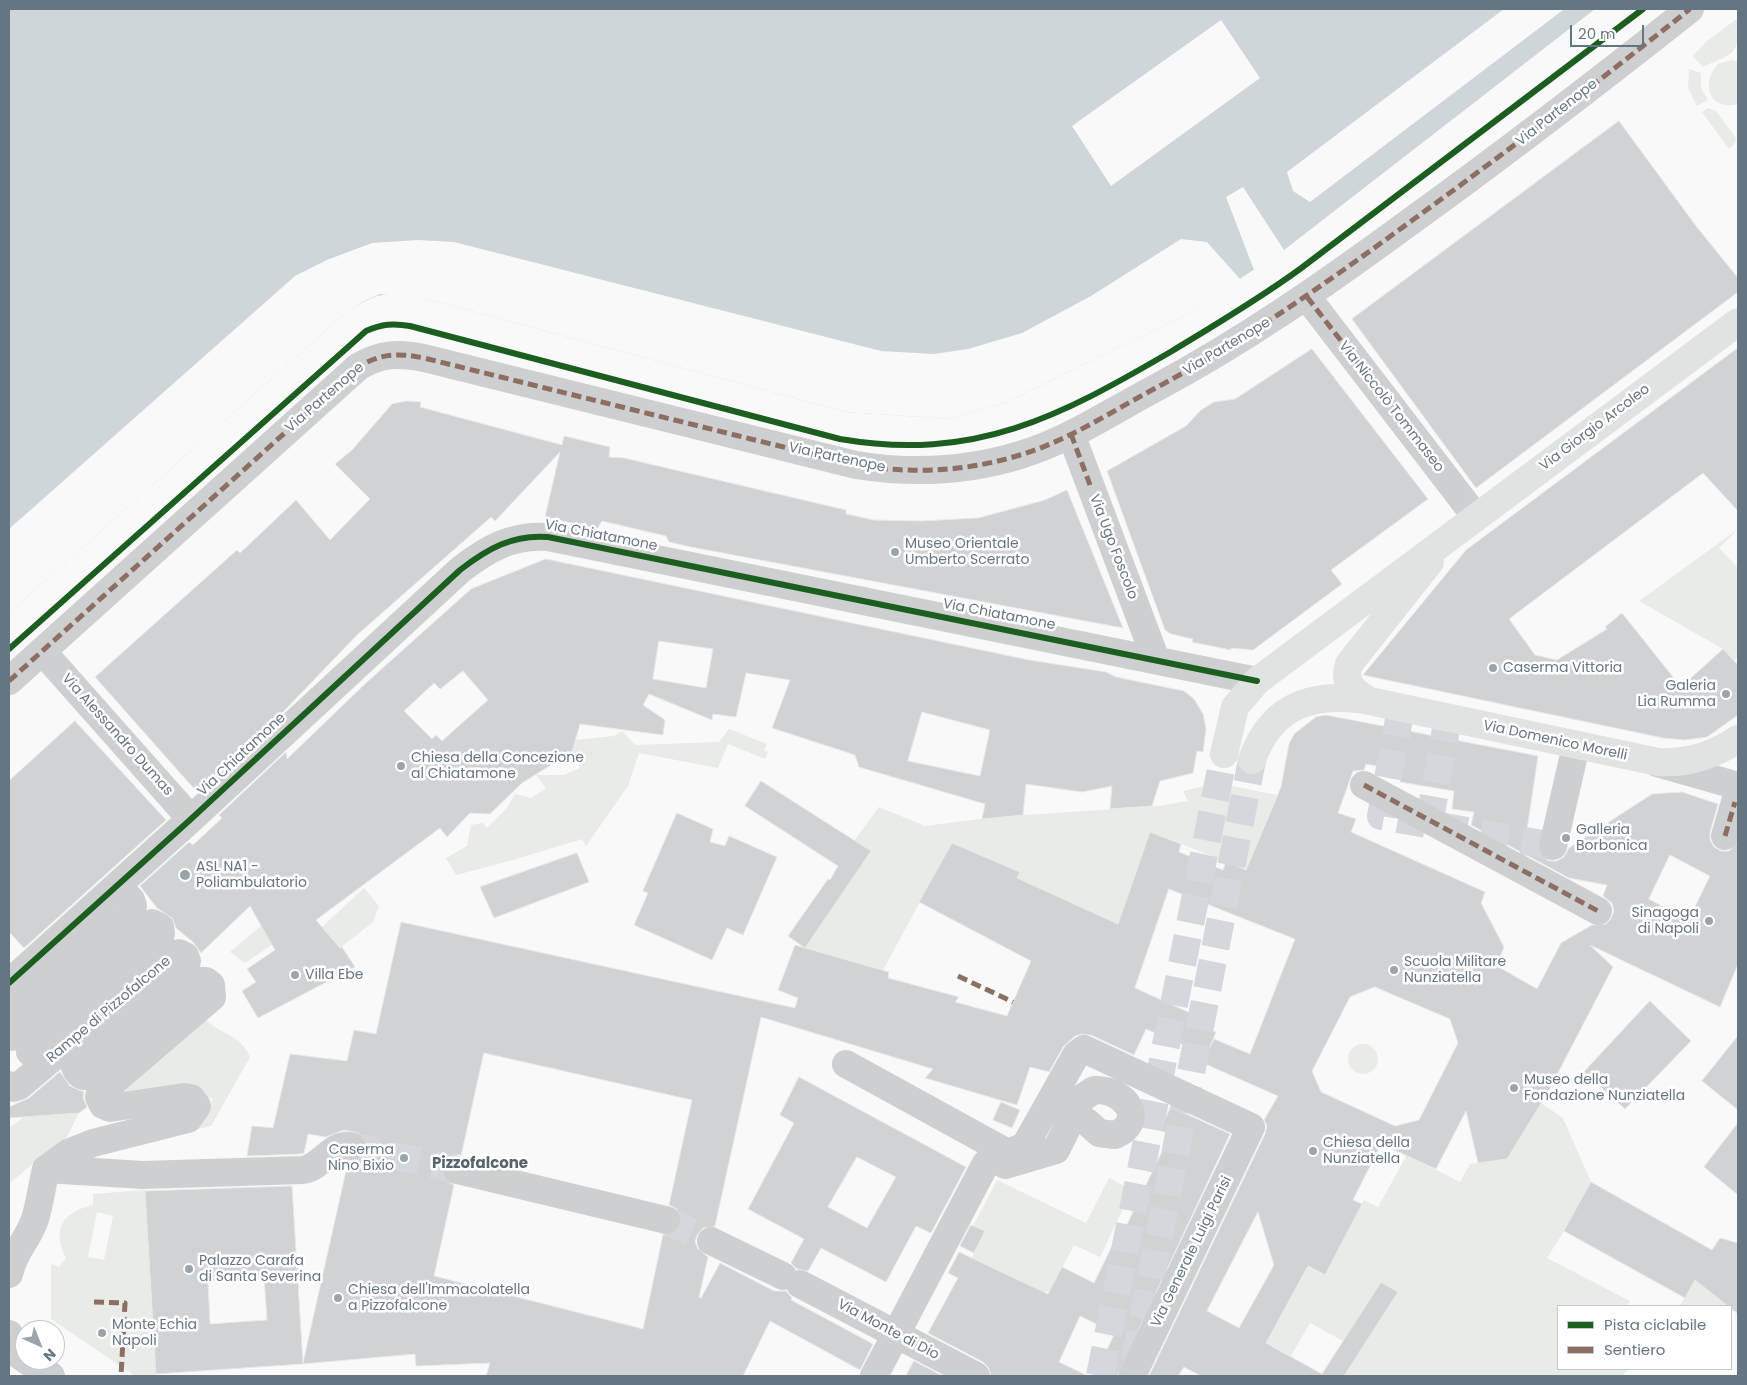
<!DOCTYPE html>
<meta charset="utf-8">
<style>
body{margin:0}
#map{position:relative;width:1747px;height:1385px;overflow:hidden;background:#f9f9f9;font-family:Poppins,sans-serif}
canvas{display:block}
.frame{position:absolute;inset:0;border:10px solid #657683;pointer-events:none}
.legend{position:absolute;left:1557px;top:1305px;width:175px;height:65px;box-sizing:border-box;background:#fff;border:1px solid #c1c8cd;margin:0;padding:6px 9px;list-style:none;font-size:15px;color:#657683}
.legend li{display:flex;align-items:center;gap:10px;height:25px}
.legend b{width:25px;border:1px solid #c1c8cd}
.north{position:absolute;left:15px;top:1320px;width:50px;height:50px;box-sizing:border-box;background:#fff;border:1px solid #c1c8cd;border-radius:50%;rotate:136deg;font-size:14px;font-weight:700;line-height:20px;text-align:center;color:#657683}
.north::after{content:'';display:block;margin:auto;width:18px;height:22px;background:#99a4ac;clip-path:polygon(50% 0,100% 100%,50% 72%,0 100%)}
.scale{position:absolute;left:1570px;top:25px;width:74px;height:22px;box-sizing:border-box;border:2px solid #657683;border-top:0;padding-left:6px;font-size:15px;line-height:18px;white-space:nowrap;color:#657683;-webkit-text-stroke:4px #fff;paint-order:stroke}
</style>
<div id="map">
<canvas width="1747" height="1385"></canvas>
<div class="frame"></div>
<ul class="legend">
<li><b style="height:6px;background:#1b5e20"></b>Pista ciclabile</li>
<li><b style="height:6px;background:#8d6e63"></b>Sentiero</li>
</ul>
<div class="north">N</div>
<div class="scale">20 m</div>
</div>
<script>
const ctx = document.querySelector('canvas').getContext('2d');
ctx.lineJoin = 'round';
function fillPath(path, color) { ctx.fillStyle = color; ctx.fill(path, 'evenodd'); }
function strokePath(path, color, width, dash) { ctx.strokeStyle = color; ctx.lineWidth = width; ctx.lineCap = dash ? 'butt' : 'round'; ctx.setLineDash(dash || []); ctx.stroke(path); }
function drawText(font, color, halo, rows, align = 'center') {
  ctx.font = font + ' Poppins,sans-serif'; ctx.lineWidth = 5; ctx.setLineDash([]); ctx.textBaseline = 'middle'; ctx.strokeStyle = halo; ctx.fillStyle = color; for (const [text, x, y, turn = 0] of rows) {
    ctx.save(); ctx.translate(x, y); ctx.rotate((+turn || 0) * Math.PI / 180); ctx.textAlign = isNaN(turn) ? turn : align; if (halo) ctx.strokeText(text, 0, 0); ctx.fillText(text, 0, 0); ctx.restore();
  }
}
const green = new Path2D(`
 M1738 18C1738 58 1736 51 1703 67L1693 56 1707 41Z
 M1732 60 1738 62V104C1710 112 1700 83 1718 64Z
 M1689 69 1701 73V88L1708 100 1697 106 1688 88Z
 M1708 108 1716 111 1736 138 1735 143 1729 149 1702 112Z
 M1738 529 1719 548 1738 568V657L1734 661 1723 649 1639 601Z
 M729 729 767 744 764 750 768 752 765 759 728 744 718 768 639 753 628 786 586 846 582 839 513 860 456 875 446 858 467 846 471 825 483 823 487 828 507 808 515 794 531 798 546 788 536 775H564L580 768 572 752 575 740 614 736 622 731 635 745 719 742Z
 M1218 783 1277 795 1246 869 1150 832 1118 924 1017 878 1020 872 952 843 883 970 805 948 854 841 879 807 925 826 996 817 1159 806 1188 801 1183 791Z
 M364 888 379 906 373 922 340 948 322 927Z
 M261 926 266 934 292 931 245 963 230 952Z
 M203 1017C219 1035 240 1033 250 1057L211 1126 197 1129 213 1099 182 1089 112 1095Z
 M1348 1059a15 15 0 1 1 30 0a15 15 0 1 1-30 0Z
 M1541 1103 1563 1118 1591 1182 1564 1231 1547 1258 1630 1301 1627 1306H1558V1369H1628L1622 1376H1344L1398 1292 1381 1282 1343 1341 1310 1323 1291 1356 1266 1343 1308 1267 1324 1275 1364 1200 1378 1207 1407 1155 1460 1182 1470 1164 1507 1159Z
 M79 1113 64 1143 37 1160 9 1184V1128L24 1117Z
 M1109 1178 1132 1190 1100 1257 1074 1245 1050 1291 1045 1292 1039 1305 1022 1282 972 1258 984 1232 973 1226 997 1180 1086 1223Z
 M145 1190 156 1374V1376H135L51 1319V1264L59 1267 66 1258C51 1229 63 1212 93 1205V1194ZM97 1212 113 1216 104 1260 88 1257Z
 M1695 1280 1728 1306H1680Z`);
const water = new Path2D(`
 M9 9H1595L1284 250 1183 316 1007 402 950 419 846 412 427 299C383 291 378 291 342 316L9 613Z`);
const pier = new Path2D(`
 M1504 9 1563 10 1310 202 1293 191 1287 172Z
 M1221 20 1260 78 1111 186 1072 126Z
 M1243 187 1284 250 1254 270 1226 197Z
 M1181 239 1207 242 1240 279 1183 316 1007 402 950 419 846 412 427 299 380 294 364 301 342 316 9 613V529L295 276 327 260 372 243 418 240 454 242 881 351 934 354 968 349 1022 333 1091 296Z`);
const building = new Path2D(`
 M1619 121 1696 226 1738 278V292L1476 488 1352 319Z
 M1738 348V511L1703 473 1509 619 1535 655 1557 660 1607 629 1605 627 1622 613 1681 687 1723 649 1738 665V715L1707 737 1685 740 1663 738 1363 675 1466 550Z
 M1312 349 1428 499 1331 570 1342 584 1253 650 1231 648V650L1192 642 1193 639 1171 634 1165 630 1107 471 1186 426 1201 410 1214 402 1235 399Z
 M407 401 421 402 420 407 562 445 564 436 610 447 609 457 624 458 846 510V514L874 520 921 521 978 518 1045 500 1067 490 1123 628 691 547 669 542 666 536 602 521 597 529 545 517 560 452 495 521 491 517 357 635 282 713 197 792 95 677 237 550 240 553 296 500 330 540 370 499 335 464 352 450 392 404Z
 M546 559 1029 660 1106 672 1116 677 1184 691 1194 699 1203 714 1206 729 1203 752 1197 751 1193 773 1160 781 1152 806 1110 809 1112 786 1082 792 1026 784 1023 815 982 819 985 804 859 767 855 755 772 728 790 680 746 673 736 717 713 714 712 720 649 694 643 705 665 720 663 735 580 724 572 752 522 783 490 814 470 813 447 837 440 828 316 920 340 948 342 947 355 967 258 1018 242 991 256 982 247 969 275 950 250 906 201 953 193 942 176 928 172 918 157 908 140 886 189 842 193 845 222 818 219 815 286 752 287 759 366 683 471 589ZM659 641 713 649 706 688 653 679ZM463 671 488 700 442 741 436 735 432 739 404 711 434 683 440 689ZM922 712 990 730 980 776 908 761Z
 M1326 715 1538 756 1525 843 1538 845 1542 857 1549 861H1557L1564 857 1569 848 1652 794 1682 792 1718 804 1710 832V840L1714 847 1721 851H1729L1738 843V964L1720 1007 1590 945 1613 967 1548 1092 1507 1159 1478 1163 1466 1111 1436 1169 1381 1144 1353 1200 1362 1204 1325 1275 1308 1266 1266 1343 1322 1374 1381 1282 1398 1292 1344 1376H1201L1184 1367 1178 1376H1149L1265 1134 1267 1126 1264 1120 1278 1096 1203 1063 1207 1055 1146 1029 1134 1055 1091 1035 1082 1034 1075 1036 1063 1047 1049 1072 1030 1067 1017 1105 925 1078 933 1069 761 1017 715 1226 703 1228 697 1235 695 1242 698 1249 708 1257 699 1297 701 1298 720 1263 774 1291H786L792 1298 791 1300 873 1344 860 1370 770 1321 743 1376H486L490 1363 416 1366 415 1354 302 1364 156 1374 145 1191 292 1186 303 1363 348 1162 359 1159 365 1153 367 1145 365 1139 359 1133 344 1130 326 1137 308 1134 304 1153 300 1154 247 1156 252 1126 273 1128 290 1054 347 1061 354 1030 376 1034 401 922 795 1008 798 998 778 990 795 945 889 972 888 978 959 997 955 1002 1007 1016 1031 961 919 902 952 843 1020 872 1017 878 1118 924 1150 832 1181 844 1179 852 1223 870 1226 861 1246 870 1281 787 1289 744 1294 734 1316 717ZM1366 764 1402 771 1400 782 1454 791 1452 809 1474 812 1471 825 1569 878 1607 885 1603 896 1612 903 1614 911 1611 919 1606 924 1592 925 1561 943 1537 989 1497 966 1504 947 1481 903 1485 892 1351 832 1356 819 1338 813 1353 771 1364 770ZM1670 855 1710 876 1688 921 1649 899ZM1169 889 1295 939 1250 1054 1214 1039 1207 1054 1216 1032 1196 1023 1199 1017 1135 988ZM1375 987 1450 1019 1458 1043 1419 1120 1395 1126 1321 1092 1312 1071 1350 997ZM484 1053 692 1100 669 1205 677 1209 681 1215V1223L677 1231 670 1235H663L643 1329 434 1276 454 1185 446 1181 442 1175V1167L446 1159 453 1155H461ZM1258 1212 1274 1265 1239 1328 1207 1311ZM264 1277 267 1320 210 1324 208 1281Z
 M75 721 166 820 24 948 9 932V781Z
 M761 781 871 851 805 948 788 936 828 879 830 880 838 866 745 806Z
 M677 813 713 829 710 842 725 846 729 836 777 857 743 935 727 928 712 960 634 925 648 893 643 891Z
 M577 853 589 882 494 918 480 887Z
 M1650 1001 1691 1041 1625 1109 1584 1072Z
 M1738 1036V1110L1702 1081Z
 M60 1072 70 1086 84 1092 83 1098 87 1107 79 1113 9 1118V1107L29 1098Z
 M799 1077 966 1167 931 1233 916 1226 886 1282 821 1248 808 1271 797 1269 791 1263 804 1239 748 1209 794 1123 780 1115ZM857 1157 896 1177 867 1228 828 1207Z
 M1001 1102 1020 1110 1012 1128 993 1120Z
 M1171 1107 1230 1134 1117 1376H1094L1115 1333 1080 1316 1059 1362 1088 1376H991L989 1368 983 1362 928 1333 958 1278 948 1273 959 1252 1048 1294 1062 1267 1094 1283 1115 1240 1119 1241 1170 1135 1160 1130Z
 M1738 1123V1195L1704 1167Z
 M1591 1182 1712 1250 1720 1238 1738 1243V1314L1695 1280 1685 1298 1564 1231Z
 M971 1225 985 1231 974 1253 960 1246Z
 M914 1361 943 1376H906Z`);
const minorTunnel = new Path2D(`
 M1401 709 1381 816 1553 846
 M1429 824 1448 718
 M351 1146 457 1170
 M666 1220 711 1241`);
const majorTunnel = new Path2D(`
 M1135 1360 1252 760
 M1100 1376 1224 754`);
const minor = new Path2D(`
 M1307 297 1476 517
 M1071 434 1156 660
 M42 651 191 819
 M9 681 358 367C381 353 399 353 424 358L856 465C912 474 965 472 1020 455 1067 441 1109 413 1152 390 1246 340 1328 282 1414 219 1508 151 1599 81 1690 9
 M1657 763 1738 786
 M1364 785 1598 911
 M1725 836 1735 802
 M1553 846 1576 746
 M9 983 191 819 460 570C487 549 513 534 548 537L1257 681
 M9 1017 130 912 133 906 131 900 117 886
 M9 1037 18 1036 145 926 152 923 160 927 161 934 158 942 30 1052
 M846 1064 1006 1152
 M9 1085 13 1088 19 1086 173 956 179 953 185 956 187 961 184 969 77 1062 75 1067C78 1074 81 1077 89 1076L199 981H206L211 985 212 997 101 1092 99 1097 103 1105 110 1108 184 1097 191 1098 197 1106 188 1119 93 1143 68 1153 46 1169C42 1185 40 1203 35 1219 28 1240 14 1251 9 1274
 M1005 1165 1056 1150 1082 1098 1094 1090C1128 1089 1146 1122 1115 1135L1099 1133 1087 1122
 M46 1169 143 1175 303 1170C322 1167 331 1143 351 1146
 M457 1170 666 1220
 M711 1241 783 1276
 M800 1284 976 1376
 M9 1334 19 1355 25 1359
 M26 1360 51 1376
 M874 1376 985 1165C995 1150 1014 1155 1026 1144L1076 1055 1084 1049 1251 1127 1132 1376`);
const major = new Path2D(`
 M1370 701C1355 693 1342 683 1349 664L1430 562
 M1224 754 1235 707 1257 681 1738 322
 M1252 760C1271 706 1311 692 1365 700L1658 762C1688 764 1714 755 1738 739`);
const quiet = new Path2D(`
 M1307 297 1359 364
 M1071 434 1090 485
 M9 681 358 367C381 353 399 353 424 358L856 465C912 474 965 472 1020 455 1067 441 1109 413 1152 390 1246 340 1328 282 1414 219 1508 151 1599 81 1690 9
 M1364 785 1598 911
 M1725 836 1735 802
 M958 976 1013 1002
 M94 1302 125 1303 121 1376`);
const cycleway = new Path2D(`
 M9 649 366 331C382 324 393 323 410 326L840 439C975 462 1059 417 1172 351 1215 325 1259 299 1300 269L1643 9
 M9 983 191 819 460 570C487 549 513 534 548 537L1257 681`);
const markers = [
 [895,552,5,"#99a4ac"],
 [1493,668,5,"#99a4ac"],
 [1726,694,5,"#99a4ac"],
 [401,766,5,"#99a4ac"],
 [1566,838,5,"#99a4ac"],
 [185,875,6,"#99a4ac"],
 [1709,921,5,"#99a4ac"],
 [1394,970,5,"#99a4ac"],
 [295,975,5,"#99a4ac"],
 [1514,1088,5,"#99a4ac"],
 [1313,1151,5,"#99a4ac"],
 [404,1158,5,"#99a4ac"],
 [189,1269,5,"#99a4ac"],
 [338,1298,5,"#99a4ac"],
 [102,1333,5,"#99a4ac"]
];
const streetNames = [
 ["Via Partenope",1557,113,-38],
 ["Via Partenope",1227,347,-31],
 ["Via Partenope",325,398,-41],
 ["Via Niccolò Tommaseo",1391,407,52],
 ["Via Giorgio Arcoleo",1595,428,-37],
 ["Via Partenope",837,458,12],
 ["Via Chiatamone",601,536,11],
 ["Via Ugo Foscolo",1113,547,69],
 ["Via Chiatamone",999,615,11],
 ["Via Alessandro Dumas",117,735,48],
 ["Via Domenico Morelli",1555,741,12],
 ["Via Chiatamone",242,755,-43],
 ["Rampe di Pizzofalcone",109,1010,-40],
 ["Via Generale Luigi Parisi",1192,1252,-64],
 ["Via Monte di Dio",888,1330,28]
];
const poiNames = [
 ["Museo Orientale",905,544],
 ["Umberto Scerrato",905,560],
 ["Caserma Vittoria",1503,668],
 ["Galeria",1716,686,"right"],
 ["Lia Rumma",1716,702,"right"],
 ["Chiesa della Concezione",411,758],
 ["al Chiatamone",411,774],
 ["Galleria",1576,830],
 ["Borbonica",1576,846],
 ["ASL NA1 -",196,867],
 ["Poliambulatorio",196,883],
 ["Sinagoga",1699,913,"right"],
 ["di Napoli",1699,929,"right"],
 ["Scuola Militare",1404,962],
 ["Nunziatella",1404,978],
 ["Villa Ebe",305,975],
 ["Museo della",1524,1080],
 ["Fondazione Nunziatella",1524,1096],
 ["Chiesa della",1323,1143],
 ["Nunziatella",1323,1159],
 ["Caserma",394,1150,"right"],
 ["Nino Bixio",394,1166,"right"],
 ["Palazzo Carafa",199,1261],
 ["di Santa Severina",199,1277],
 ["Chiesa dell'Immacolatella",348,1290],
 ["a Pizzofalcone",348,1306],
 ["Monte Echia",112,1325],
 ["Napoli",112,1341]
];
const neighbourhoodNames = [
 ["Pizzofalcone",480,1164]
];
fillPath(green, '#e8ebe6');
fillPath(water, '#ced6d9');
fillPath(pier, '#f9f9f9');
fillPath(building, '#d0d2d3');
strokePath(building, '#e8e8e8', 1);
strokePath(minorTunnel, '#d4d8dc', 28, [28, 14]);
strokePath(majorTunnel, '#d4d8dc', 28, [28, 14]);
strokePath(minor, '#cecfd0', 28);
strokePath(major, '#e1e2e2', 28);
strokePath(quiet, '#8d6e63', 5, [10, 5]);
strokePath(cycleway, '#1b5e20', 6);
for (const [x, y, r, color] of markers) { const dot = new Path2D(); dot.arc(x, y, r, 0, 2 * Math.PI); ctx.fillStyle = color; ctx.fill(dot); strokePath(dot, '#fff', 2); }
drawText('14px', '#657683', '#fff', streetNames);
drawText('14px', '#657683', '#fff', poiNames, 'left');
drawText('bold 15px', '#57646e', '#fff', neighbourhoodNames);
</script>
